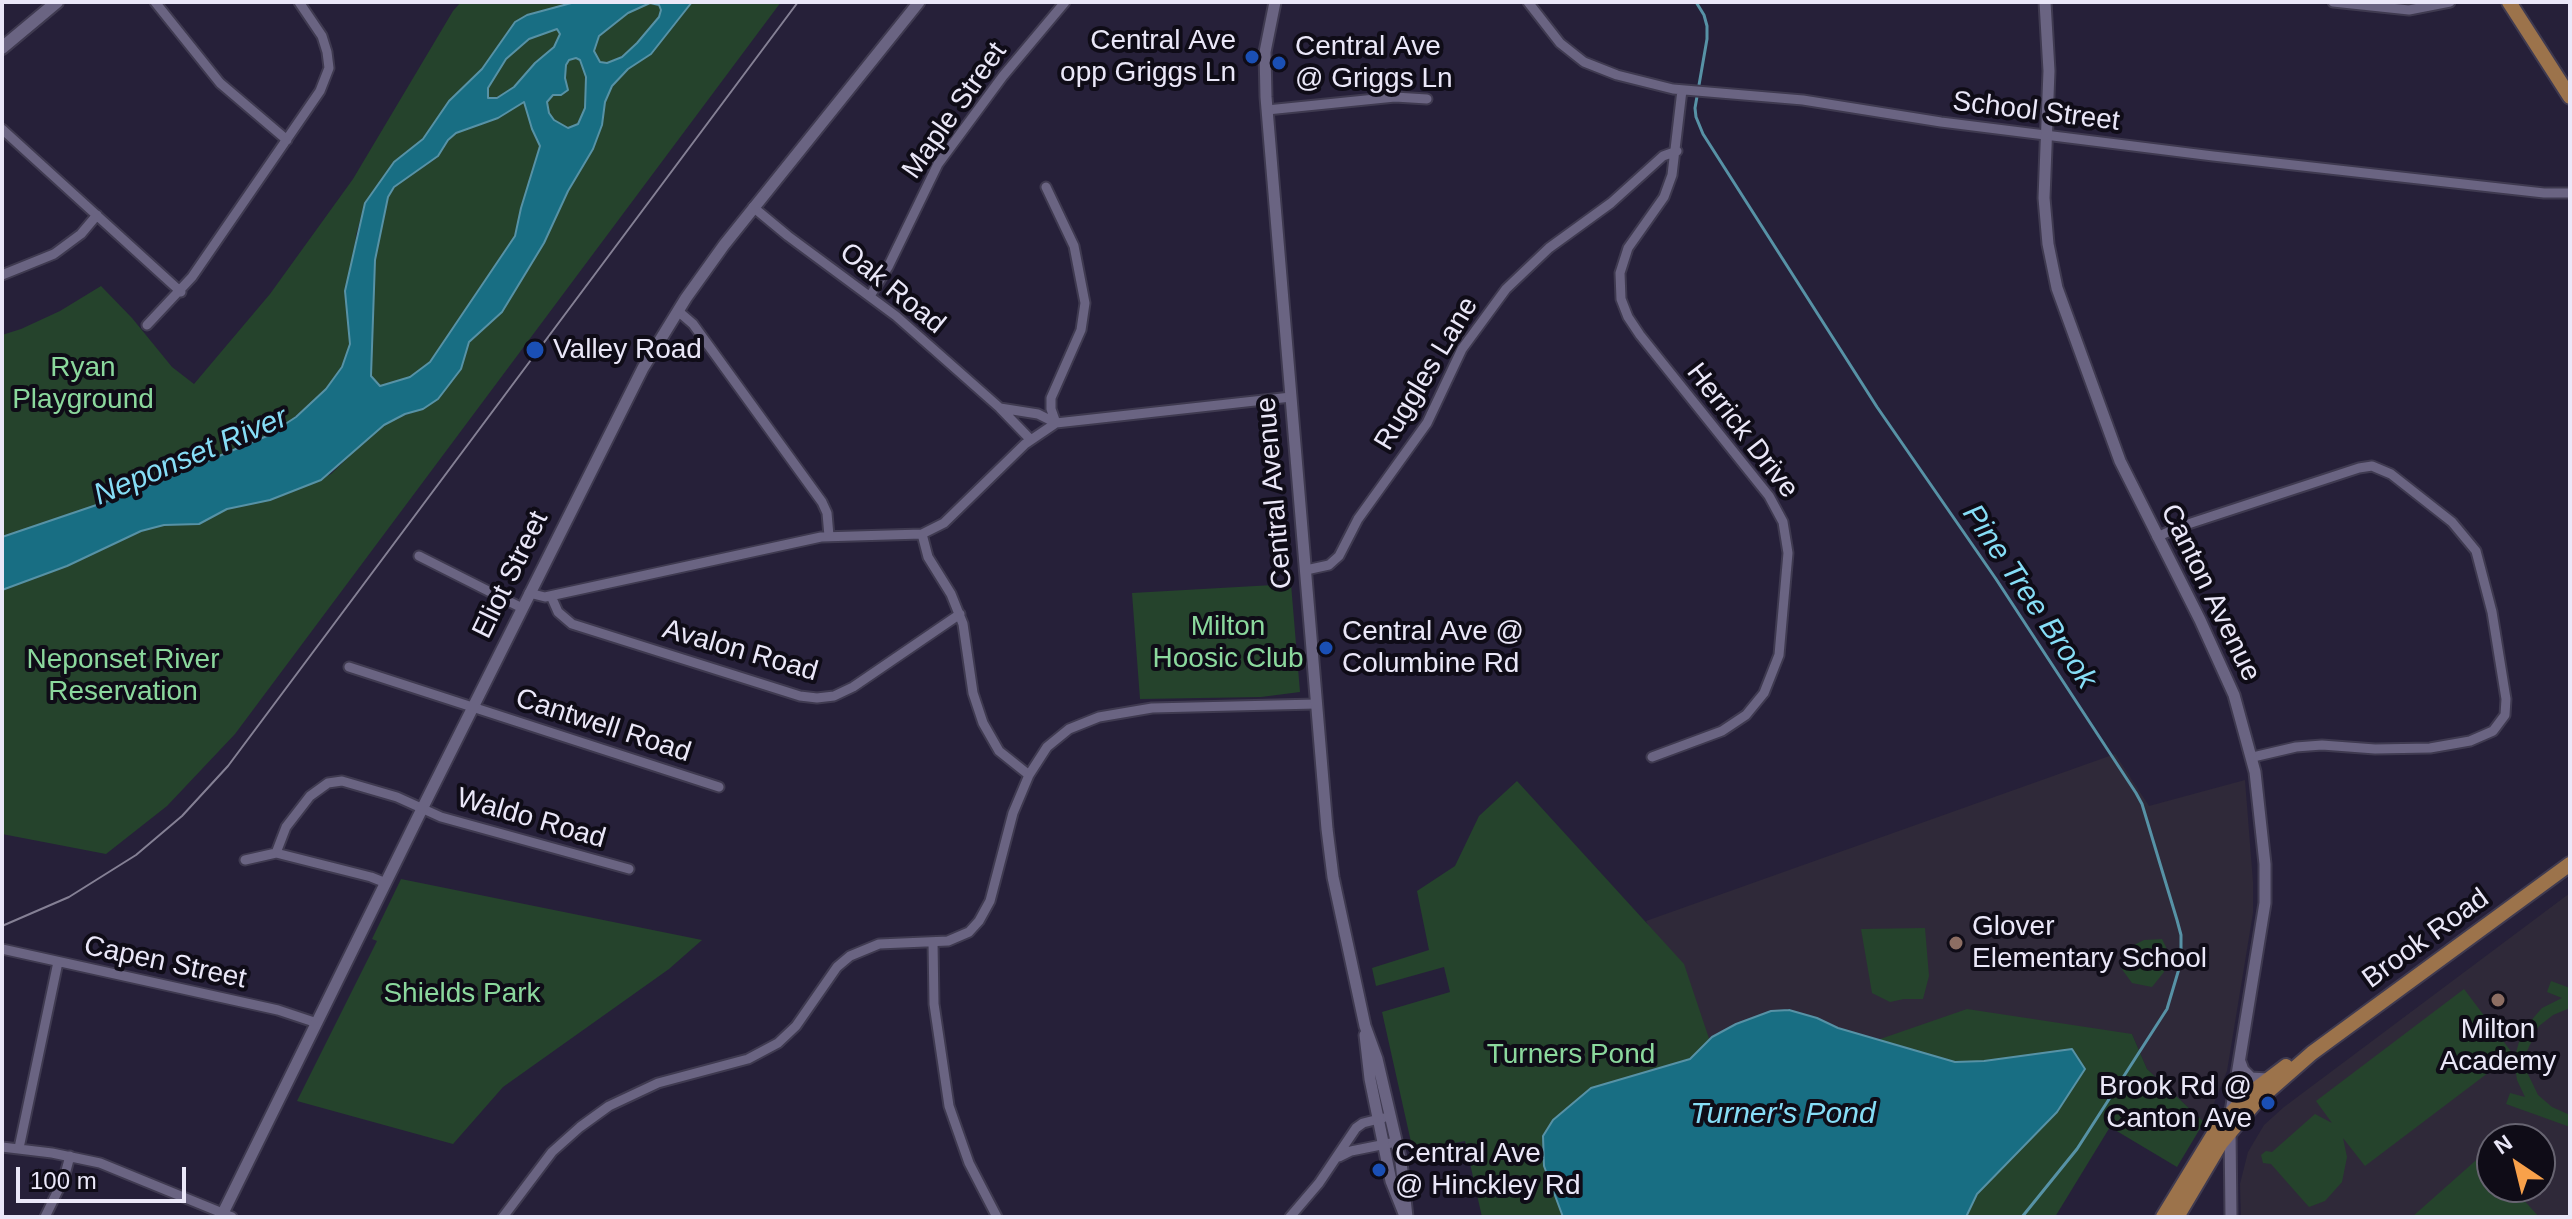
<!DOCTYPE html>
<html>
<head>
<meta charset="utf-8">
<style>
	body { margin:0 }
	#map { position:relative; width:2572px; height:1219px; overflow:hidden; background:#262039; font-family:Helvetica,sans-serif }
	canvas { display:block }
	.frame { position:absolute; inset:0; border:4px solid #eae7f8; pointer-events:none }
	.north { position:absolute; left:2476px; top:1123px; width:80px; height:80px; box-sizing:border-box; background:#0f0c17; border:2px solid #676471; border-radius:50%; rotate:325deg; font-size:22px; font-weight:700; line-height:32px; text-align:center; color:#eae7f8 }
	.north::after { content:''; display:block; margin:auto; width:28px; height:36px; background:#f8a14a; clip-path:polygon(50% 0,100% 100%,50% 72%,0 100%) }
	.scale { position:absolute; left:16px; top:1167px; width:170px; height:36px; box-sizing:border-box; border:4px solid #eae7f8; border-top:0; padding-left:10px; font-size:24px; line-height:28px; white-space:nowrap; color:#eae7f8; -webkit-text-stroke:6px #0f0c17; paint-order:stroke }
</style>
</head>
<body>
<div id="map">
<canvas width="2572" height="1219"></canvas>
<div class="frame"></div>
<div class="north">N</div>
<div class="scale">100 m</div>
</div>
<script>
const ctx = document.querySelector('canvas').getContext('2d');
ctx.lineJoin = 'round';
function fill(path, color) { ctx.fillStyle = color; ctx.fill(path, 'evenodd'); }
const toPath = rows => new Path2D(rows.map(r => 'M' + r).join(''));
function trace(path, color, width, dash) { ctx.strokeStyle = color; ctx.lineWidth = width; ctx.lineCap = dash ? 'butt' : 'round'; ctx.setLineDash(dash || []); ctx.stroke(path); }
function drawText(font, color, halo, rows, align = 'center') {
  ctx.font = font + ' Helvetica,sans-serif'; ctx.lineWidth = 8; ctx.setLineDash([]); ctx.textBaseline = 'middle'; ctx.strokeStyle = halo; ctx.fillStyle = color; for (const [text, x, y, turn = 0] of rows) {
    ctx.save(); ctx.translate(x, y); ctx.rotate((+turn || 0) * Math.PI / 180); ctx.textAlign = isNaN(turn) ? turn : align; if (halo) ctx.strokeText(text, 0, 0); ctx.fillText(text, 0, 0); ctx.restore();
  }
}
fill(toPath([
	[2115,754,2149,806,2245,780,2253,882,2253,913,2227,1071,2211,1111,2204,1122,2147,1069,2132,1034,1727,1092,1646,921],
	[2570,893,2570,1217,2241,1217,2240,1184,2248,1152,2264,1125,2284,1107],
	[2492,1139,2540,1139,2540,1187,2492,1187]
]), '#2f2939');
fill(toPath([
	[461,2,575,2,541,11,491,58,472,81,449,101,423,139,394,162,365,203,356,235,350,344,342,367,326,389,280,430,249,444,123,496,2,537,2,335,21,329,60,311,101,286,132,318,172,367,194,384,270,294,353,179,453,11],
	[692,2,781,2,235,734,167,806,106,854,2,834,2,590,67,566,141,531,164,525,199,524,227,509,287,494,331,474,373,433,393,419,423,409,438,399,469,342,493,321,593,149,602,125,605,102,612,86,628,69,651,54],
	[650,3,659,6,661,10,659,17,637,43,622,56,607,63,600,62,594,51,599,36,628,13],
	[557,29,560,34,554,47,535,63,514,88,497,97,488,98,488,88,506,59,529,39],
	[576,58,580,60,586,77,585,108,578,124,568,128,554,120,549,113,547,102,553,95,561,95,568,90,565,78,566,65,569,60],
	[525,101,532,129,540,145,521,208,516,236,430,362,410,377,380,387,375,383,371,376,375,260,387,197,394,187,438,157,448,140,456,133,498,118],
	[1291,584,1300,692,1261,697,1140,699,1132,593],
	[1517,781,1684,964,1727,1092,1967,1009,2132,1034,2147,1069,2204,1122,2177,1167,2110,1127,2055,1217,1482,1217,1465,1141,1413,1151,1382,1012,1450,992,1444,967,1376,986,1372,968,1429,950,1417,891,1455,866,1479,816],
	[401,879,702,940,669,969,503,1087,453,1144,297,1101,377,941,372,939],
	[1925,928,1929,976,1923,999,1904,999,1890,1002,1872,993,1861,929],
	[2162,939,2167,949,2164,972,2152,987,2132,983,2121,968,2124,950,2144,940],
	[2551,981,2570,988,2570,1008,2553,1015,2539,1026,2527,1051,2526,1070,2538,1095,2552,1107,2570,1115,2570,1127,2506,1104,2510,1093,2525,1097,2517,1080,2514,1060,2522,1031,2542,1008,2562,998,2547,992],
	[2464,989,2513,1054,2365,1166,2343,1138,2347,1157,2342,1182,2325,1201,2309,1207,2271,1164,2263,1163,2261,1155,2266,1151,2272,1152,2315,1114,2332,1123,2316,1101],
	[2483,1154,2492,1165,2492,1187,2512,1187,2539,1217,2412,1217]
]), '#25432c');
const water = toPath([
	[575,2,692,2,651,54,628,69,612,86,605,102,602,125,593,149,568,191,544,243,502,312,469,342,461,369,438,399,423,409,405,414,384,425,321,480,270,500,227,509,199,524,164,525,141,531,67,566,2,590,2,537,123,496,267,436,296,417,326,389,342,367,350,344,345,291,365,203,394,162,423,139,449,101,482,69,515,22,527,15,575,2],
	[650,3,659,5,661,10,659,17,637,43,622,57,607,63,600,62,594,51,599,36,628,13,650,3],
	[557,29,560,34,554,47,535,63,514,87,497,98,488,98,488,88,506,59,529,39,557,29],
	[576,58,580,60,586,77,585,108,578,124,568,128,554,120,549,113,547,102,553,95,561,95,568,90,565,78,566,65,569,60,576,58],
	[524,102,532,129,540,146,521,208,515,236,430,362,410,377,380,386,371,376,375,260,388,197,394,187,438,156,448,140,456,133,498,118,524,102],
	[1789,1010,1817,1018,1838,1028,1955,1062,1984,1061,2072,1049,2085,1069,2057,1112,1977,1194,1966,1217,1563,1217,1544,1166,1543,1136,1553,1120,1591,1088,1690,1059,1712,1037,1736,1024,1771,1011,1789,1010]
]);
fill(water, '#186e83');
trace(water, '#5792a6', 2);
trace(toPath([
	[1696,2,1704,15,1707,26,1707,39,1695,108,1696,117,1703,134,1877,407,1996,579,2136,793,2142,804,2177,920,2181,935,2181,962,2167,1009,2077,1149,2022,1217]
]), '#5792a6', 3);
const minor = toPath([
	[155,2,220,83,287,140],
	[1528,2,1560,43,1584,62,1617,75,1673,89,1803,100,1941,122,2213,156,2544,193,2570,193],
	[2333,2,2409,10,2450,2],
	[1267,110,1395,97,1427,99],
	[2,129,181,292],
	[1046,187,1074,246,1085,303,1081,330,1051,398,1051,409,1056,423],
	[753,207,788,236,896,316,1000,408,1030,439],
	[2,275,54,254,81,234,97,215],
	[870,296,888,267,938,164,1003,76,1065,2],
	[678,311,693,324,822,502,827,513,829,536],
	[147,325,192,277,320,91,329,68,327,52,322,36,299,2],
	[1000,408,1038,414,1056,423],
	[922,534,928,557,951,594,963,624,973,693,983,723,999,751,1029,775],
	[2157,537,2179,527,2359,468,2372,466,2391,474,2452,522,2476,551,2492,612,2506,699,2505,715,2493,731,2470,741,2430,748,2375,749,2322,745,2296,747,2253,757],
	[419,556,522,608],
	[1306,570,1329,565,1339,556,1358,519,1427,423,1462,349,1506,289,1549,248,1611,203,1663,156,1677,151],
	[529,593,545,597,821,537,922,534,944,523,1025,444,1056,423,1291,397],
	[551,596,558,612,572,624,800,696,817,698,834,696,853,687,960,614],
	[349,667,719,787],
	[1652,757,1722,731,1746,715,1764,693,1779,655,1788,553,1783,522,1769,496,1640,335,1628,317,1621,299,1620,273,1628,248,1664,197,1672,175,1682,90],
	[276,853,286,827,310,796,328,783,342,781,397,797,441,817,629,869],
	[245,860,276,853,371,877,386,883],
	[933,942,934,1004,949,1106,969,1163,997,1217],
	[2,949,278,1010,317,1023],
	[2,1147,52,1153,100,1163,232,1217],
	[19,1148,58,962],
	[1339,1157,1351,1151,1396,1142],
	[45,1217,64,1178,70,1156],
	[503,1217,552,1152,580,1127,609,1106,658,1083,748,1059,778,1043,796,1026,837,967,850,956,879,944,948,941,969,932,979,921,990,901,1013,813,1029,775,1047,747,1069,729,1099,717,1152,708,1316,704],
	[1290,1217,1319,1183,1356,1128,1363,1123,1383,1118]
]);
const tertiary = toPath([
	[1275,2,1265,52,1266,97,1327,829,1333,877,1365,1026,1377,1059,1401,1162,1407,1217],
	[2045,2,2049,71,2044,198,2048,244,2057,288,2120,461,2200,620,2234,695,2255,772,2265,864,2265,903,2231,1112],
	[1365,1035,1370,1079,1391,1181,1405,1216],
	[2240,1062,2243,1070,2251,1078,2267,1079],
	[2230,1130,2231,1217],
	[221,1217,422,809,643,368,686,298,724,245,919,2]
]);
const secondary = toPath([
	[2,48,57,2]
]);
const primary = toPath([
	[2509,2,2570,97],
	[2163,1217,2218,1127,2249,1094,2286,1066],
	[2177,1217,2221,1143,2255,1103,2312,1053,2570,864]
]);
trace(minor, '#3f3a50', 13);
trace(tertiary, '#3f3a50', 15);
trace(secondary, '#3f3a50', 16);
trace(primary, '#3f3a50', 18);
trace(minor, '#6a6482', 9);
trace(tertiary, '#6a6482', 11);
trace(secondary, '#6a6482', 12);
trace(primary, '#9c734b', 14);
trace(toPath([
	[2,926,69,897,136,855,182,816,228,766,798,2]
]), '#858095', 2);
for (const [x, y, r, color] of [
	[1252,57,8,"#1a4fb4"],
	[1279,63,8,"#1a4fb4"],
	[535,350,10,"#1a4fb4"],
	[1326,648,8,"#1a4fb4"],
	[1956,943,8,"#8d6e63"],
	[2498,1000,8,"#8d6e63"],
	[2268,1103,8,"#1a4fb4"],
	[1379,1170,8,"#1a4fb4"]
]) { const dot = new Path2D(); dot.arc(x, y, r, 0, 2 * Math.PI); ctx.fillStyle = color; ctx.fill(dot); trace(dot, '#0f0c17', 3); }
drawText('28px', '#eae7f8', '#0f0c17', [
	["Central Ave",1236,41,"right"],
	["opp Griggs Ln",1236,73,"right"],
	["Central Ave",1295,47],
	["@ Griggs Ln",1295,79],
	["Valley Road",553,350],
	["Central Ave @",1342,632],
	["Columbine Rd",1342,664],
	["Glover",1972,927],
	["Elementary School",1972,959],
	["Milton",2498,1030,"center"],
	["Academy",2498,1062,"center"],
	["Brook Rd @",2252,1087,"right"],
	["Canton Ave",2252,1119,"right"],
	["Central Ave",1395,1154],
	["@ Hinckley Rd",1395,1186]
], 'left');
drawText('28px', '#eae7f8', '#0f0c17', [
	["Maple Street",955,111,-55],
	["School Street",2036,112,7],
	["Oak Road",892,289,39],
	["Ruggles Lane",1427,374,-59],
	["Herrick Drive",1742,431,52],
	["Central Avenue",1275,493,-95],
	["Eliot Street",511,575,-64],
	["Canton Avenue",2210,593,64],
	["Avalon Road",740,651,16],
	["Cantwell Road",603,726,18],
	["Waldo Road",531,819,16],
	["Brook Road",2426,939,-36],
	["Capen Street",165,963,12]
]);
drawText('28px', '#8bd89d', '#0f0c17', [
	["Ryan",83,368],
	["Playground",83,400],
	["Milton",1228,627],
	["Hoosic Club",1228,659],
	["Neponset River",123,660],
	["Reservation",123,692],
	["Shields Park",462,994],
	["Turners Pond",1571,1055]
]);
drawText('italic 30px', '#86ddf6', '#0f0c17', [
	["Neponset River",191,457,-23],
	["Pine Tree Brook",2029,597,56],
	["Turner's Pond",1783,1115]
]);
</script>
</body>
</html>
